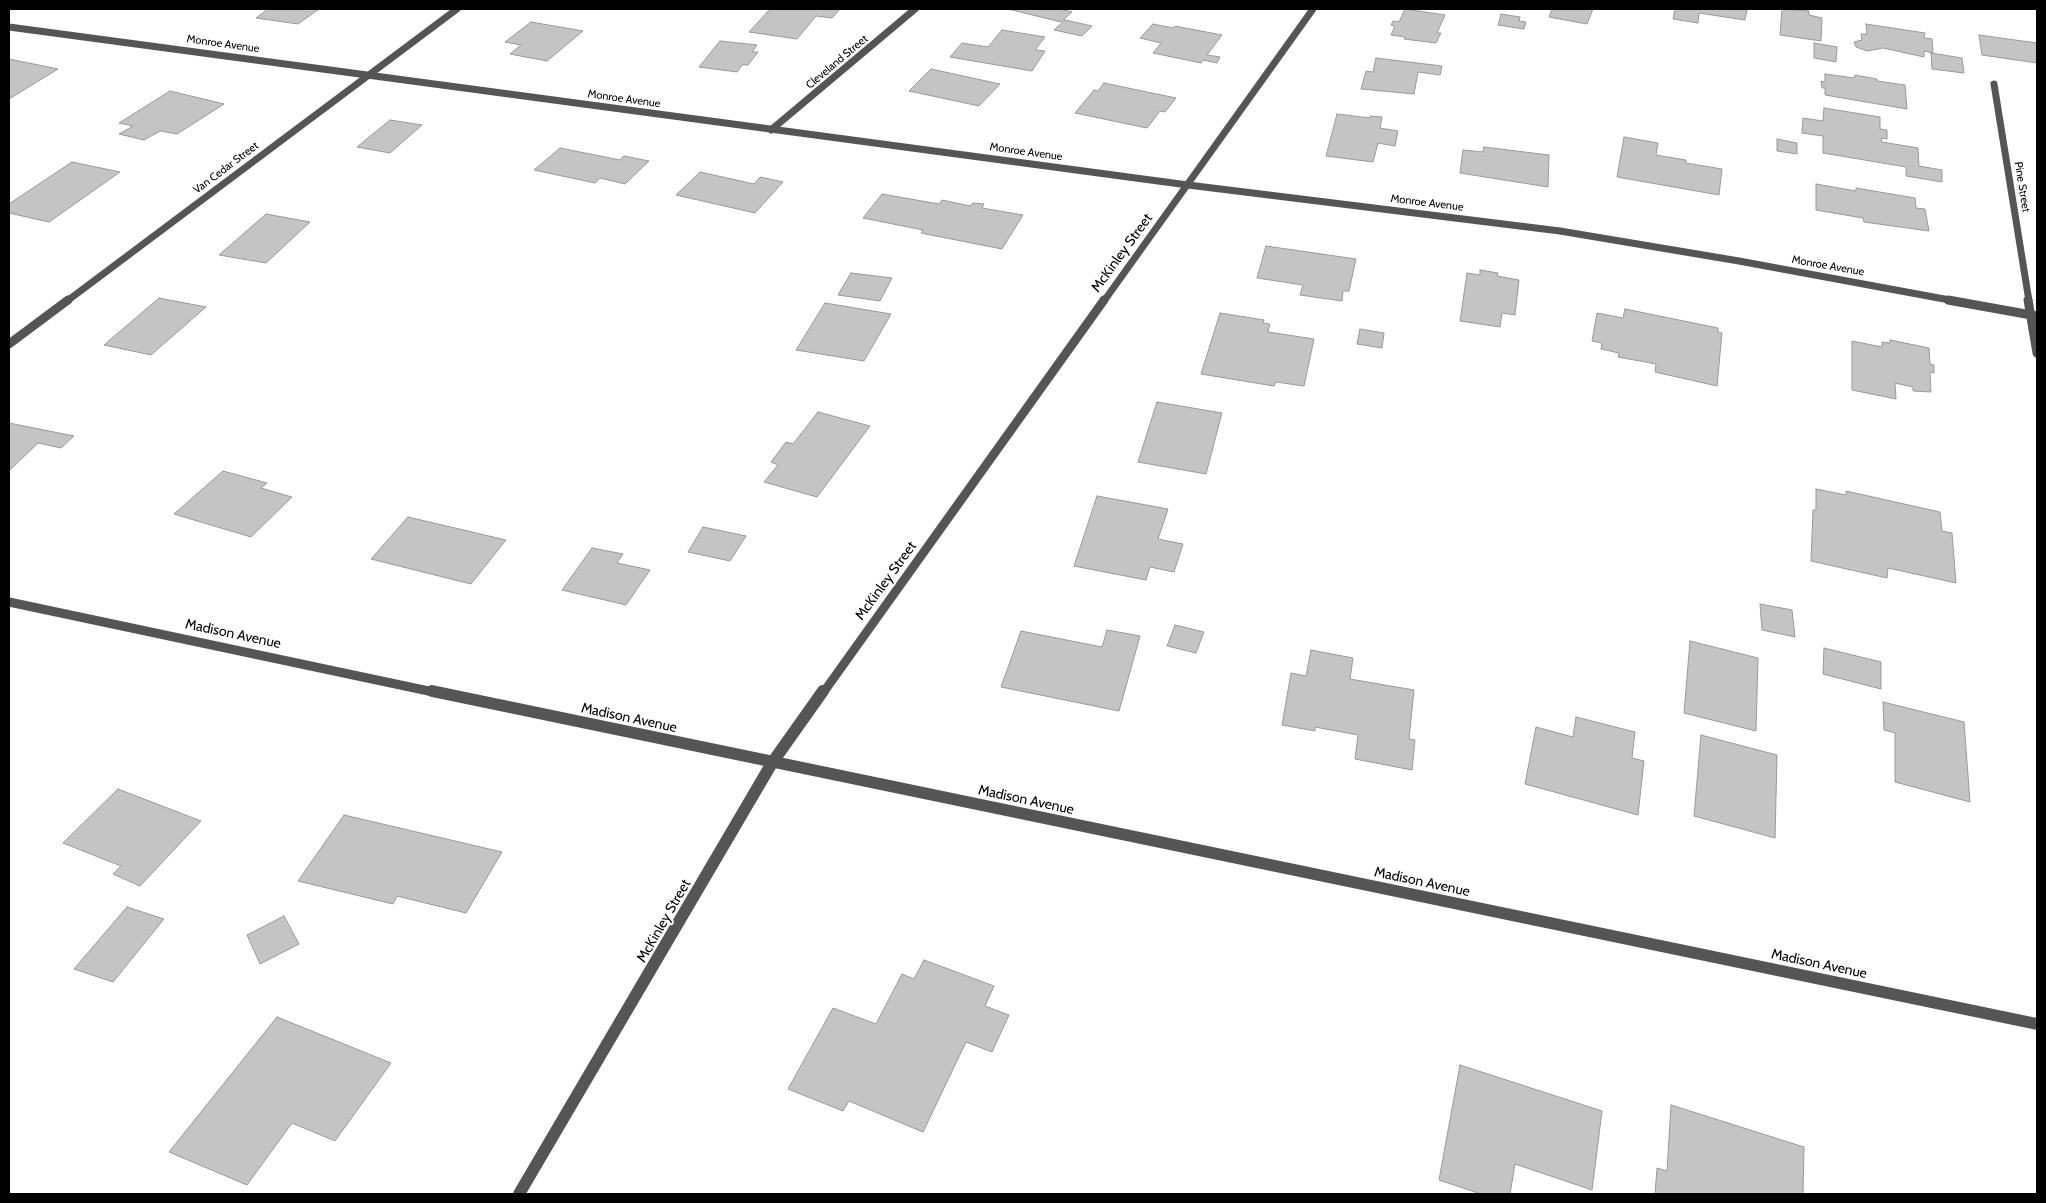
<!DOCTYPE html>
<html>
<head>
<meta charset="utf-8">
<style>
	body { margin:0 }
	#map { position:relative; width:2046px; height:1203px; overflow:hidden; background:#fff; font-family:Cabin,sans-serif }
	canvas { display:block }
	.frame { position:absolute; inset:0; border:10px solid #000; pointer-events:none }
</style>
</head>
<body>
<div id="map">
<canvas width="2046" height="1203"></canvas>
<div class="frame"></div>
</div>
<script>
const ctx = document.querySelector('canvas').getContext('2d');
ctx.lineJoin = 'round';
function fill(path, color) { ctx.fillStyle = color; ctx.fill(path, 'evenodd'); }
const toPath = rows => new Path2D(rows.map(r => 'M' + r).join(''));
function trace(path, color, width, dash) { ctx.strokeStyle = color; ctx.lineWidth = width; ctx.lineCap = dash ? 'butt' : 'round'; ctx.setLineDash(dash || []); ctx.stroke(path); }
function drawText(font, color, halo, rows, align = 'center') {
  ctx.font = font + ' Cabin,sans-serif'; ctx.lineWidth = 4; ctx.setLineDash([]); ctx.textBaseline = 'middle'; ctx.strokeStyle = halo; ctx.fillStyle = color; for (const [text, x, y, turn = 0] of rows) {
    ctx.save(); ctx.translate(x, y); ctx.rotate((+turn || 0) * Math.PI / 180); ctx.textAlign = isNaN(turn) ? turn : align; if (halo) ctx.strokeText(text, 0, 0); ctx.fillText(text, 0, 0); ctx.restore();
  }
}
const building = toPath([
	[268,9,319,9,298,24,256,18,268,9],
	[770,9,840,9,832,18,816,16,797,39,749,32,770,9],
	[1008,9,1059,9,1072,12,1061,22,1008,9],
	[1405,9,1445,15,1437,33,1441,33,1436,43,1404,39,1405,37,1391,35,1395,26,1391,25,1393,21,1399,22,1405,9],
	[1552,9,1593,9,1587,24,1549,17,1552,9],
	[1675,9,1740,9,1747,10,1745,20,1699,13,1698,23,1673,19,1675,9],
	[1782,9,1809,11,1809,15,1822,18,1821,41,1780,35,1782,9],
	[1501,14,1520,17,1519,21,1526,22,1524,29,1498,25,1501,14],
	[1065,20,1092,26,1082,36,1054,30,1065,20],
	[531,22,583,31,547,61,510,54,521,45,505,42,531,22],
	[1153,24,1173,28,1175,26,1222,35,1207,55,1220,57,1217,63,1203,60,1201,63,1153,53,1161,43,1140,38,1153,24],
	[1866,24,1925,33,1924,38,1932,39,1933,53,1924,51,1924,57,1883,48,1867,51,1856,47,1854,42,1862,40,1861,34,1867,34,1866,24],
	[1002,30,1045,37,1035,50,1045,51,1032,71,950,57,962,43,988,47,1002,30],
	[1979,35,2037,43,2037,63,1982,55,1979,35],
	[720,41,757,45,752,52,758,52,748,65,742,65,737,72,699,67,720,41],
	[1814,43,1837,47,1836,62,1814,58,1814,43],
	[1931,53,1962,58,1964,73,1932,69,1931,53],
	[1376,58,1442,66,1440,75,1418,72,1414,94,1361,89,1366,71,1373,72,1376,58],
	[9,59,58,69,9,99,9,59],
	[931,69,1000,84,979,106,909,91,931,69],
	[1825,74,1854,78,1855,75,1877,79,1877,81,1905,85,1907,109,1825,95,1825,88,1822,88,1821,81,1825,82,1825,74],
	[1104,83,1176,98,1165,112,1160,111,1147,128,1075,113,1094,90,1098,91,1104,83],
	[170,91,224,104,177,134,160,131,144,140,119,134,133,126,119,123,170,91],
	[1824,108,1880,117,1880,129,1887,130,1887,139,1881,138,1882,142,1918,148,1919,166,1942,170,1942,182,1906,176,1906,167,1823,153,1823,136,1802,133,1803,118,1823,121,1824,108],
	[1337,114,1370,118,1370,116,1382,117,1380,128,1398,131,1395,146,1378,143,1373,162,1326,156,1337,114],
	[390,120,422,125,390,153,357,147,390,120],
	[1624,137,1658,143,1656,155,1686,160,1686,163,1722,169,1719,195,1617,177,1624,137],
	[1777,139,1797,143,1797,154,1777,151,1777,139],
	[1484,147,1549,155,1548,187,1460,173,1463,150,1483,152,1484,147],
	[560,148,620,160,624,156,649,161,625,184,600,178,595,183,534,170,560,148],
	[72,162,120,172,49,222,9,213,9,204,72,162],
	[700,172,754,184,760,177,783,182,755,213,676,195,700,172],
	[1816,184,1856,191,1856,188,1915,198,1916,208,1925,209,1929,231,1864,222,1863,218,1816,210,1816,184],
	[882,194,939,204,942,200,970,206,973,203,984,204,982,208,1023,215,1002,249,921,233,923,230,863,218,882,194],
	[266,214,310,222,266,263,219,255,266,214],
	[1266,246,1356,259,1349,291,1343,291,1342,301,1300,295,1303,285,1257,278,1266,246],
	[1480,270,1498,273,1497,276,1519,280,1515,315,1502,313,1500,327,1460,321,1467,273,1480,275,1480,270],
	[851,273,892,278,880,301,838,295,851,273],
	[159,298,206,307,151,355,104,345,159,298],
	[825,303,891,314,864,361,796,350,825,303],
	[1625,309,1718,328,1718,332,1722,333,1717,386,1655,372,1656,364,1618,357,1619,353,1601,349,1602,343,1592,341,1597,313,1623,318,1625,309],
	[1220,313,1264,320,1263,323,1270,324,1268,332,1314,339,1304,386,1276,382,1274,386,1201,374,1220,313],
	[1360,329,1384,333,1382,348,1357,344,1360,329],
	[1890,340,1929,348,1930,364,1934,365,1934,373,1930,372,1931,392,1913,391,1913,387,1895,383,1896,399,1852,390,1852,341,1882,347,1882,342,1890,343,1890,340],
	[1157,402,1222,413,1206,474,1138,462,1157,402],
	[818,412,870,426,817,497,764,482,778,465,771,462,786,442,793,444,818,412],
	[9,423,74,436,61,448,38,443,9,471,9,423],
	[223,471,267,483,261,488,292,497,251,537,174,514,223,471],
	[1816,489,1846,495,1846,491,1940,512,1942,531,1952,533,1956,583,1888,568,1887,578,1811,561,1813,510,1816,510,1816,489],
	[1097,496,1168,509,1158,539,1183,544,1174,572,1150,567,1146,580,1074,566,1097,496],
	[408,517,506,540,471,584,371,559,408,517],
	[703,527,746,536,730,561,688,552,703,527],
	[592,548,623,554,617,563,650,570,626,605,562,590,592,548],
	[1760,604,1792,610,1795,637,1762,630,1760,604],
	[1175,625,1204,632,1196,653,1167,646,1175,625],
	[1107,630,1140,636,1119,711,1001,687,1021,631,1102,647,1107,630],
	[1690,641,1758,658,1756,731,1684,713,1690,641],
	[1824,648,1881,662,1881,689,1823,674,1824,648],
	[1311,650,1353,658,1350,679,1414,690,1409,739,1415,740,1412,770,1355,759,1358,735,1315,727,1315,731,1282,725,1291,673,1306,676,1311,650],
	[1883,702,1964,722,1970,802,1895,782,1895,733,1884,730,1883,702],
	[1576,717,1635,732,1632,758,1644,761,1638,815,1525,784,1536,727,1573,737,1576,717],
	[1701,735,1777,755,1775,838,1694,816,1701,735],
	[118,789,201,821,140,886,113,874,121,866,63,843,118,789],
	[344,815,502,852,466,913,397,896,393,904,298,881,344,815],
	[127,907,164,919,113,982,74,969,127,907],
	[284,916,299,944,260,964,247,935,284,916],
	[924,960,994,986,985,1006,1009,1015,992,1052,966,1042,923,1132,849,1101,843,1111,788,1089,833,1008,876,1024,902,974,914,979,924,960],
	[277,1017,391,1063,335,1141,292,1123,247,1185,169,1152,277,1017],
	[1460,1065,1602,1111,1592,1190,1515,1164,1510,1194,1481,1194,1439,1180,1460,1065],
	[1671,1105,1804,1147,1803,1194,1655,1194,1657,1168,1667,1171,1671,1105]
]);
fill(building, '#c4c4c4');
trace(building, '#999', 1);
trace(toPath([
	[9,27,1188,185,1560,231,1739,261,1955,301],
	[1994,84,2029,301],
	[771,130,915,9],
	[67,301,457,9],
	[1104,301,1313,9]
]), '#555', 7);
trace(toPath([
	[1948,300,2037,316],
	[2028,300,2037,353],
	[9,344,68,300],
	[9,602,438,693],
	[823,693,1104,300]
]), '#555', 9);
trace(toPath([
	[432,691,2037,1024],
	[519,1194,772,763,823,691]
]), '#555', 12);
drawText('11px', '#000', '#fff', [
	["Monroe Avenue",223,44,8],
	["Cleveland Street",837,62,-40],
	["Monroe Avenue",624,99,8],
	["Monroe Avenue",1026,152,8],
	["Van Cedar Street",226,168,-37],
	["Pine Street",2022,187,81],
	["Monroe Avenue",1427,203,7],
	["Monroe Avenue",1828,266,10]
]);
drawText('14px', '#000', '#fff', [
	["McKinley Street",1122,253,-54],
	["McKinley Street",886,581,-54],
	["Madison Avenue",233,634,12],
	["Madison Avenue",629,718,12],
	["Madison Avenue",1026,800,12],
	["Madison Avenue",1422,882,12],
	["McKinley Street",664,921,-60],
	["Madison Avenue",1819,964,12]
]);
</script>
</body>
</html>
